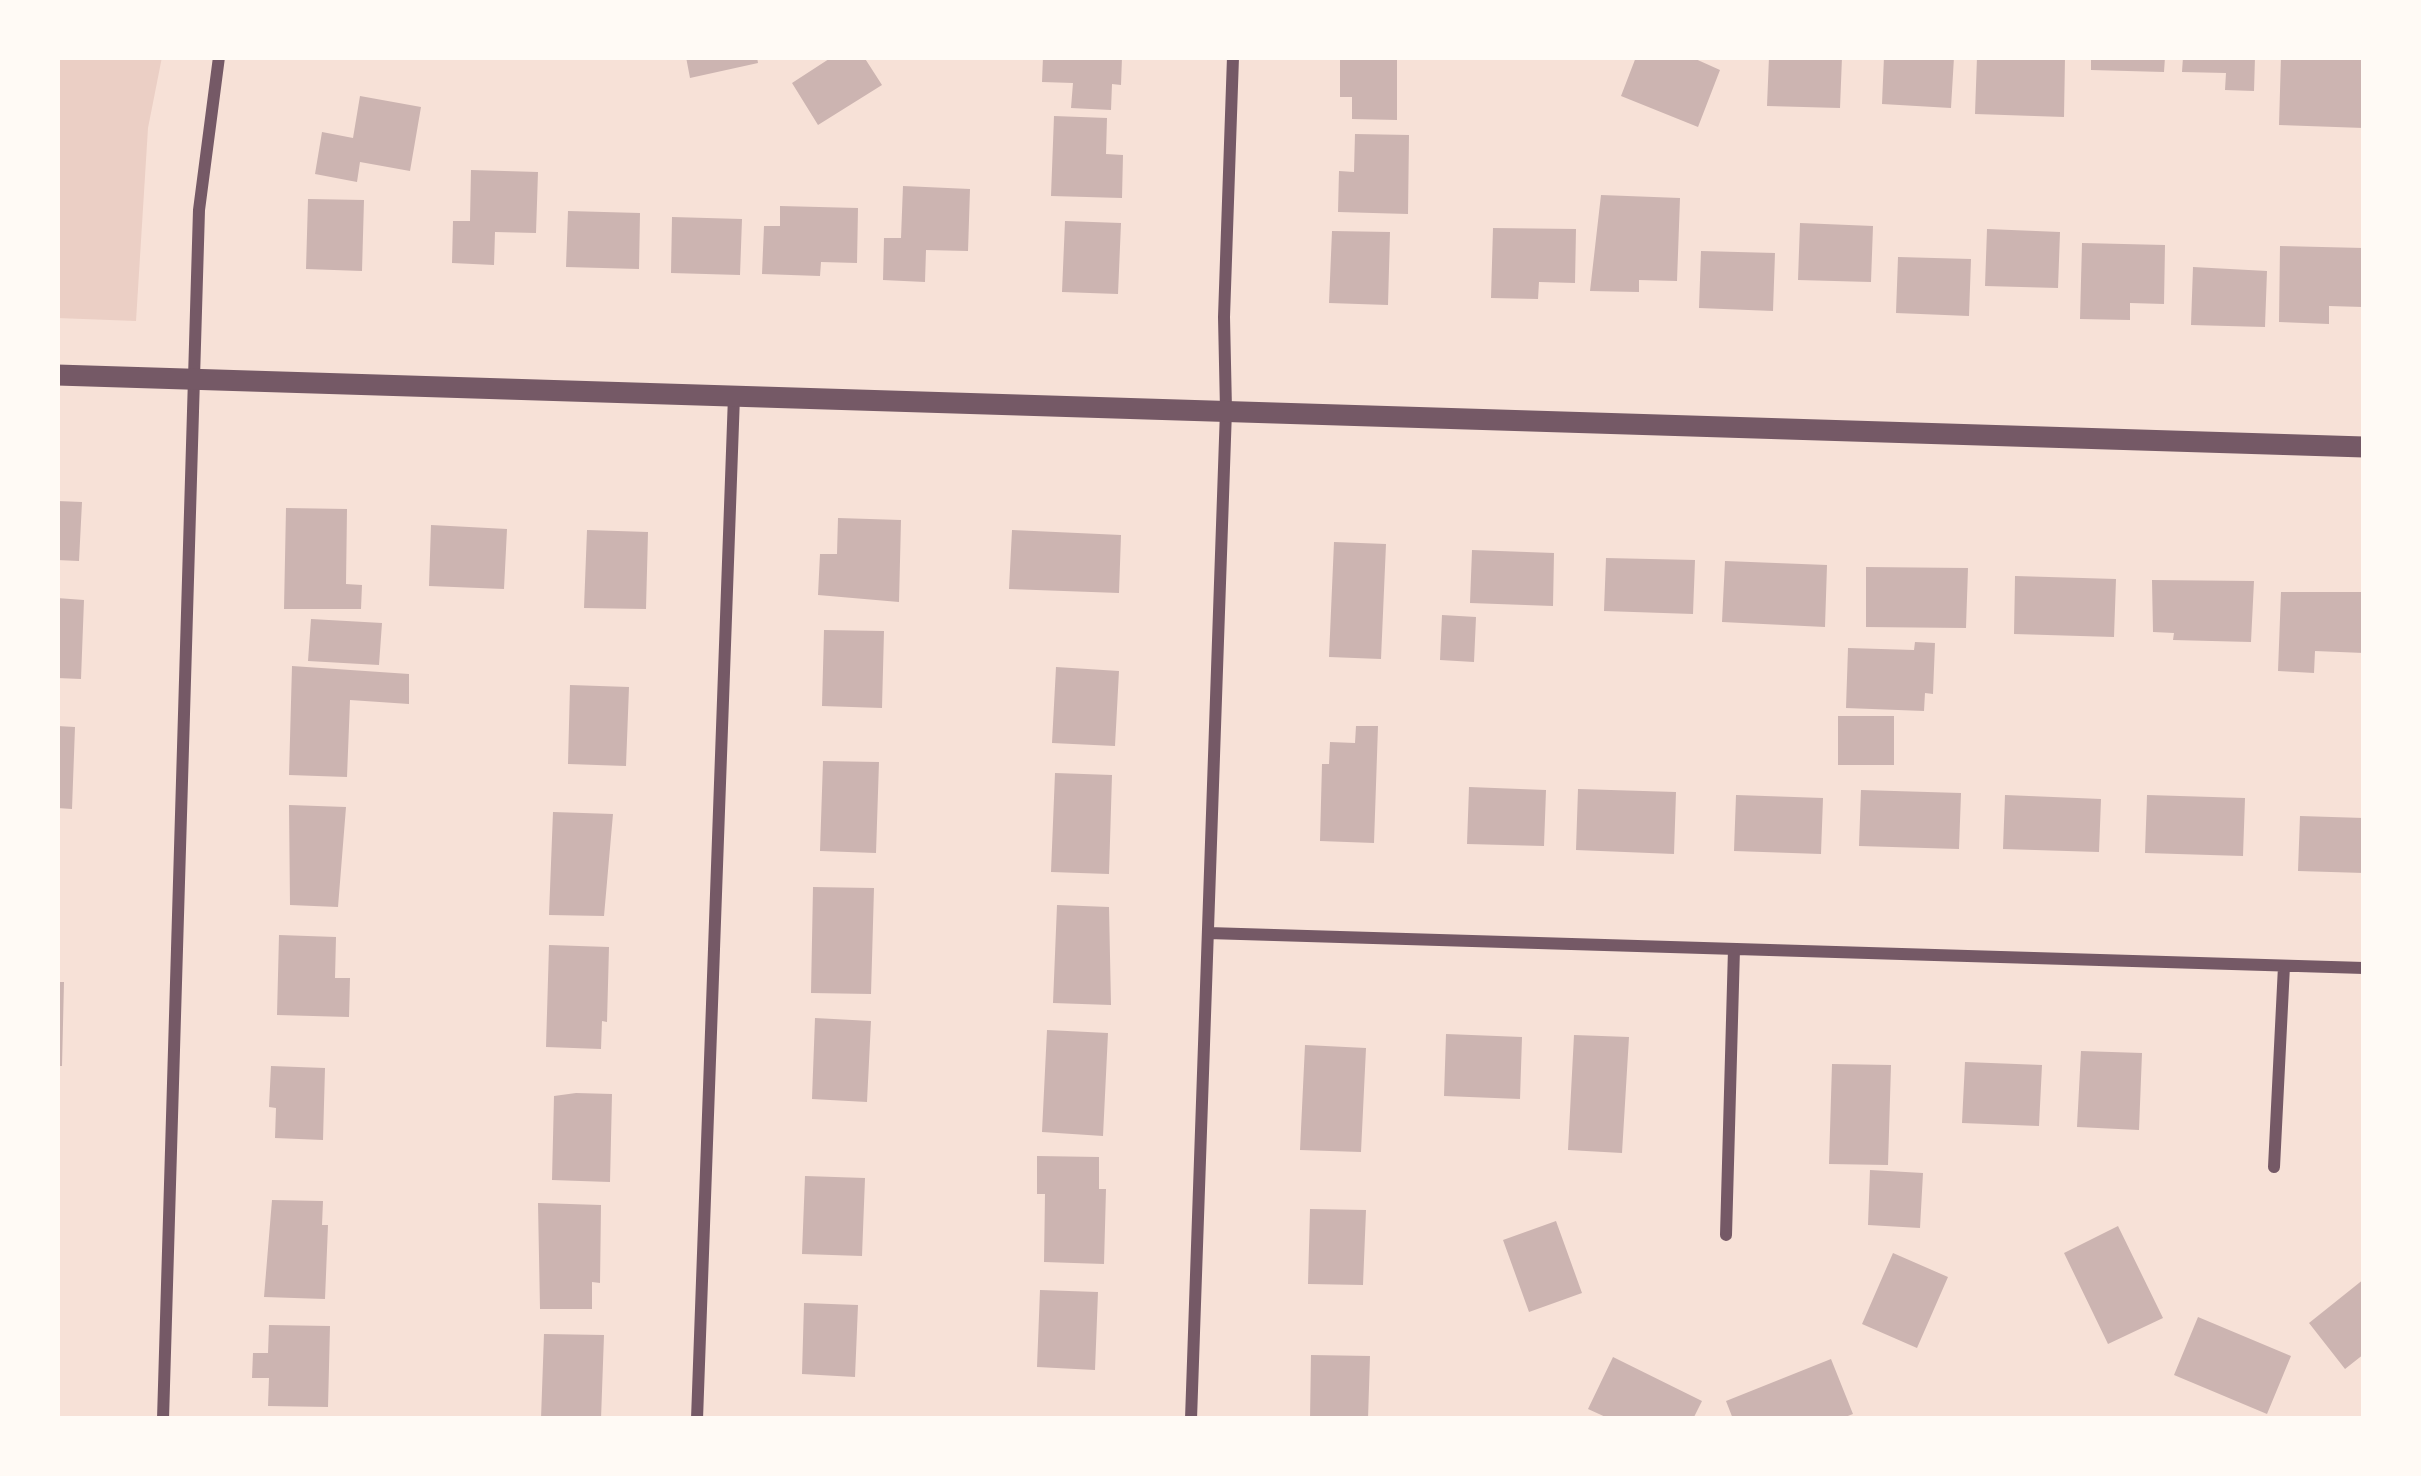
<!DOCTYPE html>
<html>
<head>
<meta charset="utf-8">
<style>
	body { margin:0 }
	#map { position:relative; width:2421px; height:1476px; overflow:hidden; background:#f7e1d7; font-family:Roboto,sans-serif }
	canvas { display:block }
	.frame { position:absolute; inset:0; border:60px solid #fffaf5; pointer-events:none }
</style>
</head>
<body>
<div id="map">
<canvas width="2421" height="1476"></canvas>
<div class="frame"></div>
</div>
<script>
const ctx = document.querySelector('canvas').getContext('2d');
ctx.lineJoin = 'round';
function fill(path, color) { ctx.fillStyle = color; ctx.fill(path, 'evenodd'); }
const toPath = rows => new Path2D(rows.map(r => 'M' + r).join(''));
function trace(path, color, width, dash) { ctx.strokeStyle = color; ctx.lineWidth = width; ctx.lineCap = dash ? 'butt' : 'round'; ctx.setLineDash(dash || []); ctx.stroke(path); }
fill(toPath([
	[57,57,162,57,148,128,136,321,57,318]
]), '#ebcfc5');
fill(toPath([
	[686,57,757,57,758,63,690,78],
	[832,57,864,57,882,85,818,125,792,83],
	[1043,57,1122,57,1121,85,1112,84,1111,110,1071,108,1073,83,1042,82],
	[1340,57,1397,57,1397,120,1352,119,1352,97,1340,97],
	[1636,57,1691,57,1720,70,1698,127,1621,96],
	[1769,57,1842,57,1840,108,1767,106],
	[1884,57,1954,57,1951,108,1882,104],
	[1977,57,2065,57,2064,117,1975,114],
	[2091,57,2165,57,2164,72,2091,70],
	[2183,57,2255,57,2254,91,2225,90,2226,73,2182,72],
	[2281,57,2364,57,2364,128,2279,125],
	[360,96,421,107,410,171,360,162,357,182,315,174,322,132,353,138],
	[1054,116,1107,118,1106,154,1123,155,1122,198,1051,196],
	[1355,134,1409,135,1408,214,1338,212,1339,171,1354,172],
	[471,170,538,172,536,233,495,232,494,265,452,263,453,221,470,221],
	[903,186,970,189,968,251,926,250,925,282,883,280,884,238,901,238],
	[1601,195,1680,198,1677,281,1639,280,1639,292,1590,291],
	[308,199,364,200,362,271,306,269],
	[780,206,858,208,857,263,821,262,820,276,762,274,764,226,780,226],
	[568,211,640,213,639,269,566,267],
	[672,217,742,219,740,275,671,273],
	[1065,221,1121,223,1118,294,1062,292],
	[1800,223,1873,226,1871,282,1798,280],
	[1493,228,1576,229,1575,283,1539,282,1538,299,1491,298],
	[1987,229,2060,232,2058,288,1985,286],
	[1332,231,1390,232,1388,305,1329,303],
	[2082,243,2165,245,2164,304,2130,303,2130,320,2080,319],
	[2280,246,2364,248,2363,307,2329,306,2329,324,2279,322],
	[1701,251,1775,253,1773,311,1699,308],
	[1898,257,1971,259,1969,316,1896,313],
	[2193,267,2267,271,2265,327,2191,325],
	[57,501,82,502,79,561,57,560],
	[286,508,347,509,346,584,362,585,361,609,284,609],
	[838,518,901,520,899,602,818,595,820,554,837,554],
	[431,525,507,529,504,589,429,586],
	[587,530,648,532,646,609,584,608],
	[1012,530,1121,535,1119,593,1009,589],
	[1334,542,1386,544,1381,659,1329,657],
	[1472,550,1554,553,1553,606,1470,603],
	[1606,558,1695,560,1693,614,1604,611],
	[1725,561,1827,565,1825,627,1722,622],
	[1866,567,1968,568,1966,628,1866,627],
	[2015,576,2116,579,2114,637,2014,634],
	[2152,580,2254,581,2251,642,2173,640,2174,633,2153,632],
	[2281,592,2364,592,2364,653,2315,651,2314,673,2278,671],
	[57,598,84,600,81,679,57,678],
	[1442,615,1476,617,1474,662,1440,660],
	[311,619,382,623,379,665,308,661],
	[824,630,884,631,882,708,822,706],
	[1915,642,1935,643,1933,694,1925,693,1924,711,1846,708,1848,648,1914,650],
	[292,666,409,674,409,704,350,700,347,777,289,775],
	[1056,667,1119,671,1115,746,1052,743],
	[570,685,629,687,626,766,568,764],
	[1838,716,1894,716,1894,765,1838,765],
	[57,726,75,727,72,809,57,808],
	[1356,726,1378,726,1374,843,1320,841,1322,764,1329,764,1330,742,1355,743],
	[823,761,879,762,876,853,820,851],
	[1055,773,1112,775,1109,874,1051,872],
	[1469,787,1546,790,1544,846,1467,844],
	[1578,789,1676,792,1674,854,1576,850],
	[1861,790,1961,793,1959,849,1859,846],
	[1736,795,1823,798,1821,854,1734,851],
	[2005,795,2101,799,2099,852,2003,849],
	[2147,795,2245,798,2243,856,2145,853],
	[289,805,346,807,338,907,290,905],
	[553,812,613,814,604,916,549,915],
	[2300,816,2364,818,2364,873,2298,871],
	[813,887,874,888,871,994,811,993],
	[1057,905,1109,907,1111,1005,1053,1003],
	[279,935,336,937,335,978,350,978,349,1017,277,1015],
	[549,945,609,947,607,1022,602,1021,601,1049,546,1047],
	[57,982,64,982,62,1066,57,1066],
	[815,1018,871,1021,867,1102,812,1099],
	[1047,1030,1108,1033,1103,1136,1042,1132],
	[1446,1034,1522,1037,1520,1099,1444,1096],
	[1574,1035,1629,1037,1622,1153,1568,1150],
	[1305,1045,1366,1048,1361,1152,1300,1150],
	[2081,1051,2142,1053,2139,1130,2077,1127],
	[1965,1062,2042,1065,2039,1126,1962,1123],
	[1832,1064,1891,1065,1888,1165,1829,1164],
	[271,1066,325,1068,323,1140,275,1138,276,1108,269,1107],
	[576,1093,612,1094,610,1182,552,1180,554,1096],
	[1037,1156,1099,1157,1099,1189,1106,1189,1104,1264,1044,1262,1045,1194,1037,1194],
	[1870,1170,1923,1173,1920,1228,1868,1225],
	[805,1176,865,1178,862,1256,802,1254],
	[272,1200,323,1201,322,1225,328,1225,325,1299,264,1297],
	[538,1203,601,1205,600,1283,592,1282,592,1309,540,1309],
	[1310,1209,1366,1210,1363,1285,1308,1284],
	[1556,1221,1582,1293,1529,1312,1503,1240],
	[2118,1226,2163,1318,2108,1344,2064,1253],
	[1893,1253,1948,1277,1917,1348,1862,1324],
	[2364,1279,2364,1354,2345,1369,2309,1323],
	[1040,1290,1098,1292,1095,1370,1037,1367],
	[804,1303,858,1305,855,1377,802,1374],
	[2198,1317,2291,1356,2267,1414,2174,1375],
	[269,1325,330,1326,328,1407,268,1406,269,1378,252,1378,253,1353,268,1353],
	[544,1334,604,1335,601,1419,541,1419],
	[1311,1355,1370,1356,1368,1419,1310,1419],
	[1613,1357,1702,1401,1693,1419,1610,1419,1588,1409],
	[1831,1359,1853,1414,1840,1419,1733,1419,1726,1401]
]), '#ccb4b1');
trace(toPath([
	[1208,933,2364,968],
	[2274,1167,2284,966],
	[1726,1235,1734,949],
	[163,1419,199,210,219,57],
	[697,1419,734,396],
	[1191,1419,1226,410,1224,317,1233,57]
]), '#755966', 12);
trace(toPath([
	[57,375,2364,447]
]), '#755966', 21);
</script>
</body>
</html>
